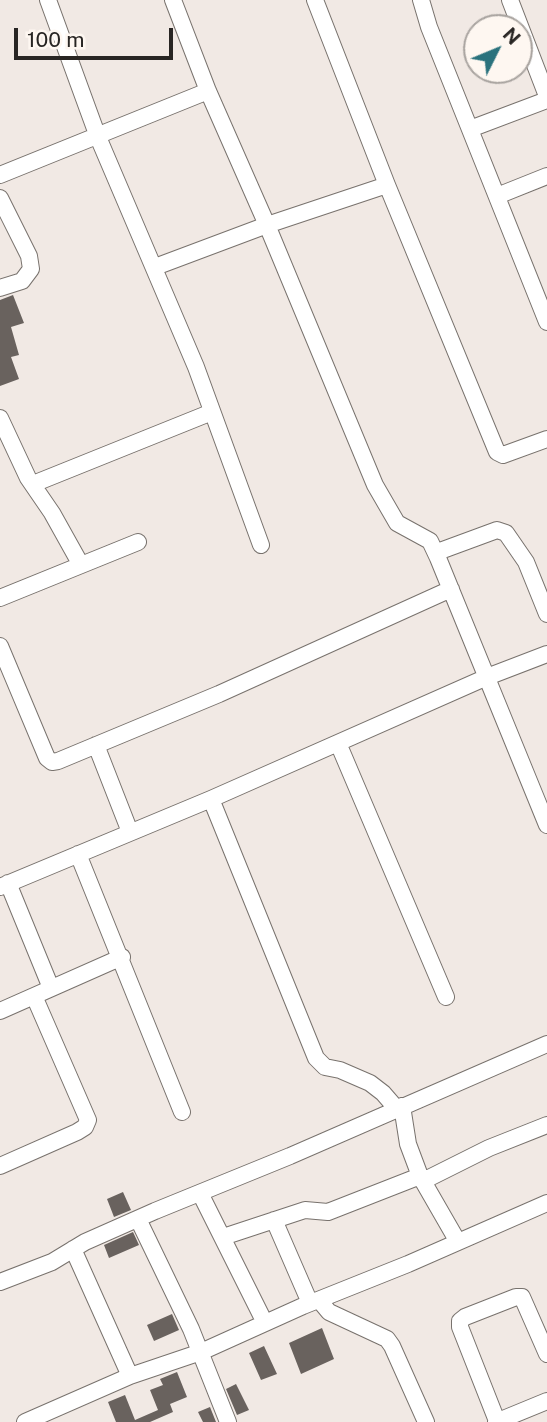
<!DOCTYPE html>
<html>
<head>
<meta charset="utf-8">
<style>
	body { margin:0 }
	#map { position:relative; width:547px; height:1422px; overflow:hidden; background:#f1e9e4; font-family:"Public Sans",sans-serif }
	canvas { display:block }
	.north { position:absolute; left:463px; top:14px; width:70px; height:70px; box-sizing:border-box; background:#fef7f1; border:2px solid #a8a39f; border-radius:50%; rotate:47deg; font-size:19px; font-weight:700; line-height:28px; text-align:center; color:#282523 }
	.north::after { content:''; display:block; margin:auto; width:24px; height:32px; background:#2a727d; clip-path:polygon(50% 0,100% 100%,50% 72%,0 100%) }
	.scale { position:absolute; left:14px; top:28px; width:159px; height:32px; box-sizing:border-box; border:4px solid #282523; border-top:0; padding-left:9px; font-size:21px; line-height:24px; white-space:nowrap; color:#282523; -webkit-text-stroke:5px #fef7f1; paint-order:stroke }
</style>
</head>
<body>
<div id="map">
<canvas width="547" height="1422"></canvas>
<div class="north">N</div>
<div class="scale">100 m</div>
</div>
<script>
const ctx = document.querySelector('canvas').getContext('2d');
ctx.lineJoin = 'round';
function fill(path, color) { ctx.fillStyle = color; ctx.fill(path, 'evenodd'); }
const toPath = rows => new Path2D(rows.map(r => 'M' + r).join(''));
function trace(path, color, width, dash) { ctx.strokeStyle = color; ctx.lineWidth = width; ctx.lineCap = dash ? 'butt' : 'round'; ctx.setLineDash(dash || []); ctx.stroke(path); }
fill(toPath([
	[13,295,24,323,11,327,19,355,11,357,19,379,0,386,0,300],
	[123,1192,131,1210,114,1217,107,1199],
	[133,1232,139,1245,109,1258,104,1245],
	[172,1314,179,1330,154,1341,147,1325],
	[322,1328,334,1359,301,1374,289,1343],
	[264,1346,277,1374,261,1380,249,1353],
	[177,1372,187,1397,170,1404,173,1412,150,1422,116,1422,108,1402,125,1395,135,1420,158,1410,150,1390,163,1385,160,1379],
	[236,1384,249,1410,237,1415,226,1389],
	[210,1407,216,1422,203,1422,198,1412]
]), '#69625e');
const minor = toPath([
	[48,0,98,137,196,367,261,545],
	[173,0,208,91,267,225,375,485,397,523,430,541,438,558],
	[315,0,387,185,497,452,503,455,547,439],
	[421,0,429,27,547,322],
	[510,0,547,96],
	[470,129,547,100],
	[0,175,208,91],
	[497,196,547,176],
	[0,198,29,256,31,269,22,281,0,288],
	[155,267,267,225,387,185],
	[0,418,28,478,52,513,81,565],
	[33,484,212,412],
	[0,598,138,542],
	[547,614,526,562,506,533,497,530,440,551,438,558,547,825],
	[0,646,47,758,52,762,58,761,219,694,451,589],
	[338,743,446,997],
	[96,745,130,832],
	[211,799,316,1058,325,1067,340,1070,370,1083,383,1093,396,1108],
	[78,854,182,1112],
	[8,883,51,988],
	[0,887,211,799,487,677,547,654],
	[0,1011,122,957],
	[402,1106,408,1144,420,1176,458,1242],
	[0,1166,77,1132,85,1127,88,1120,34,996],
	[423,1181,489,1148,547,1125],
	[200,1193,265,1323],
	[138,1219,191,1329,228,1422],
	[274,1220,310,1303],
	[223,1237,305,1210,328,1212,420,1176],
	[73,1249,130,1376],
	[0,1282,52,1262,85,1242,155,1211,290,1156,547,1044],
	[319,1300,329,1312,387,1339,392,1346,426,1422],
	[497,1421,460,1327,460,1321,465,1317,516,1297,522,1297,547,1354],
	[25,1422,130,1376,201,1352,303,1306,408,1264,547,1203],
	[496,1422,547,1401]
]);
trace(minor, '#78726d', 18);
trace(minor, '#fff', 16);
</script>
</body>
</html>
